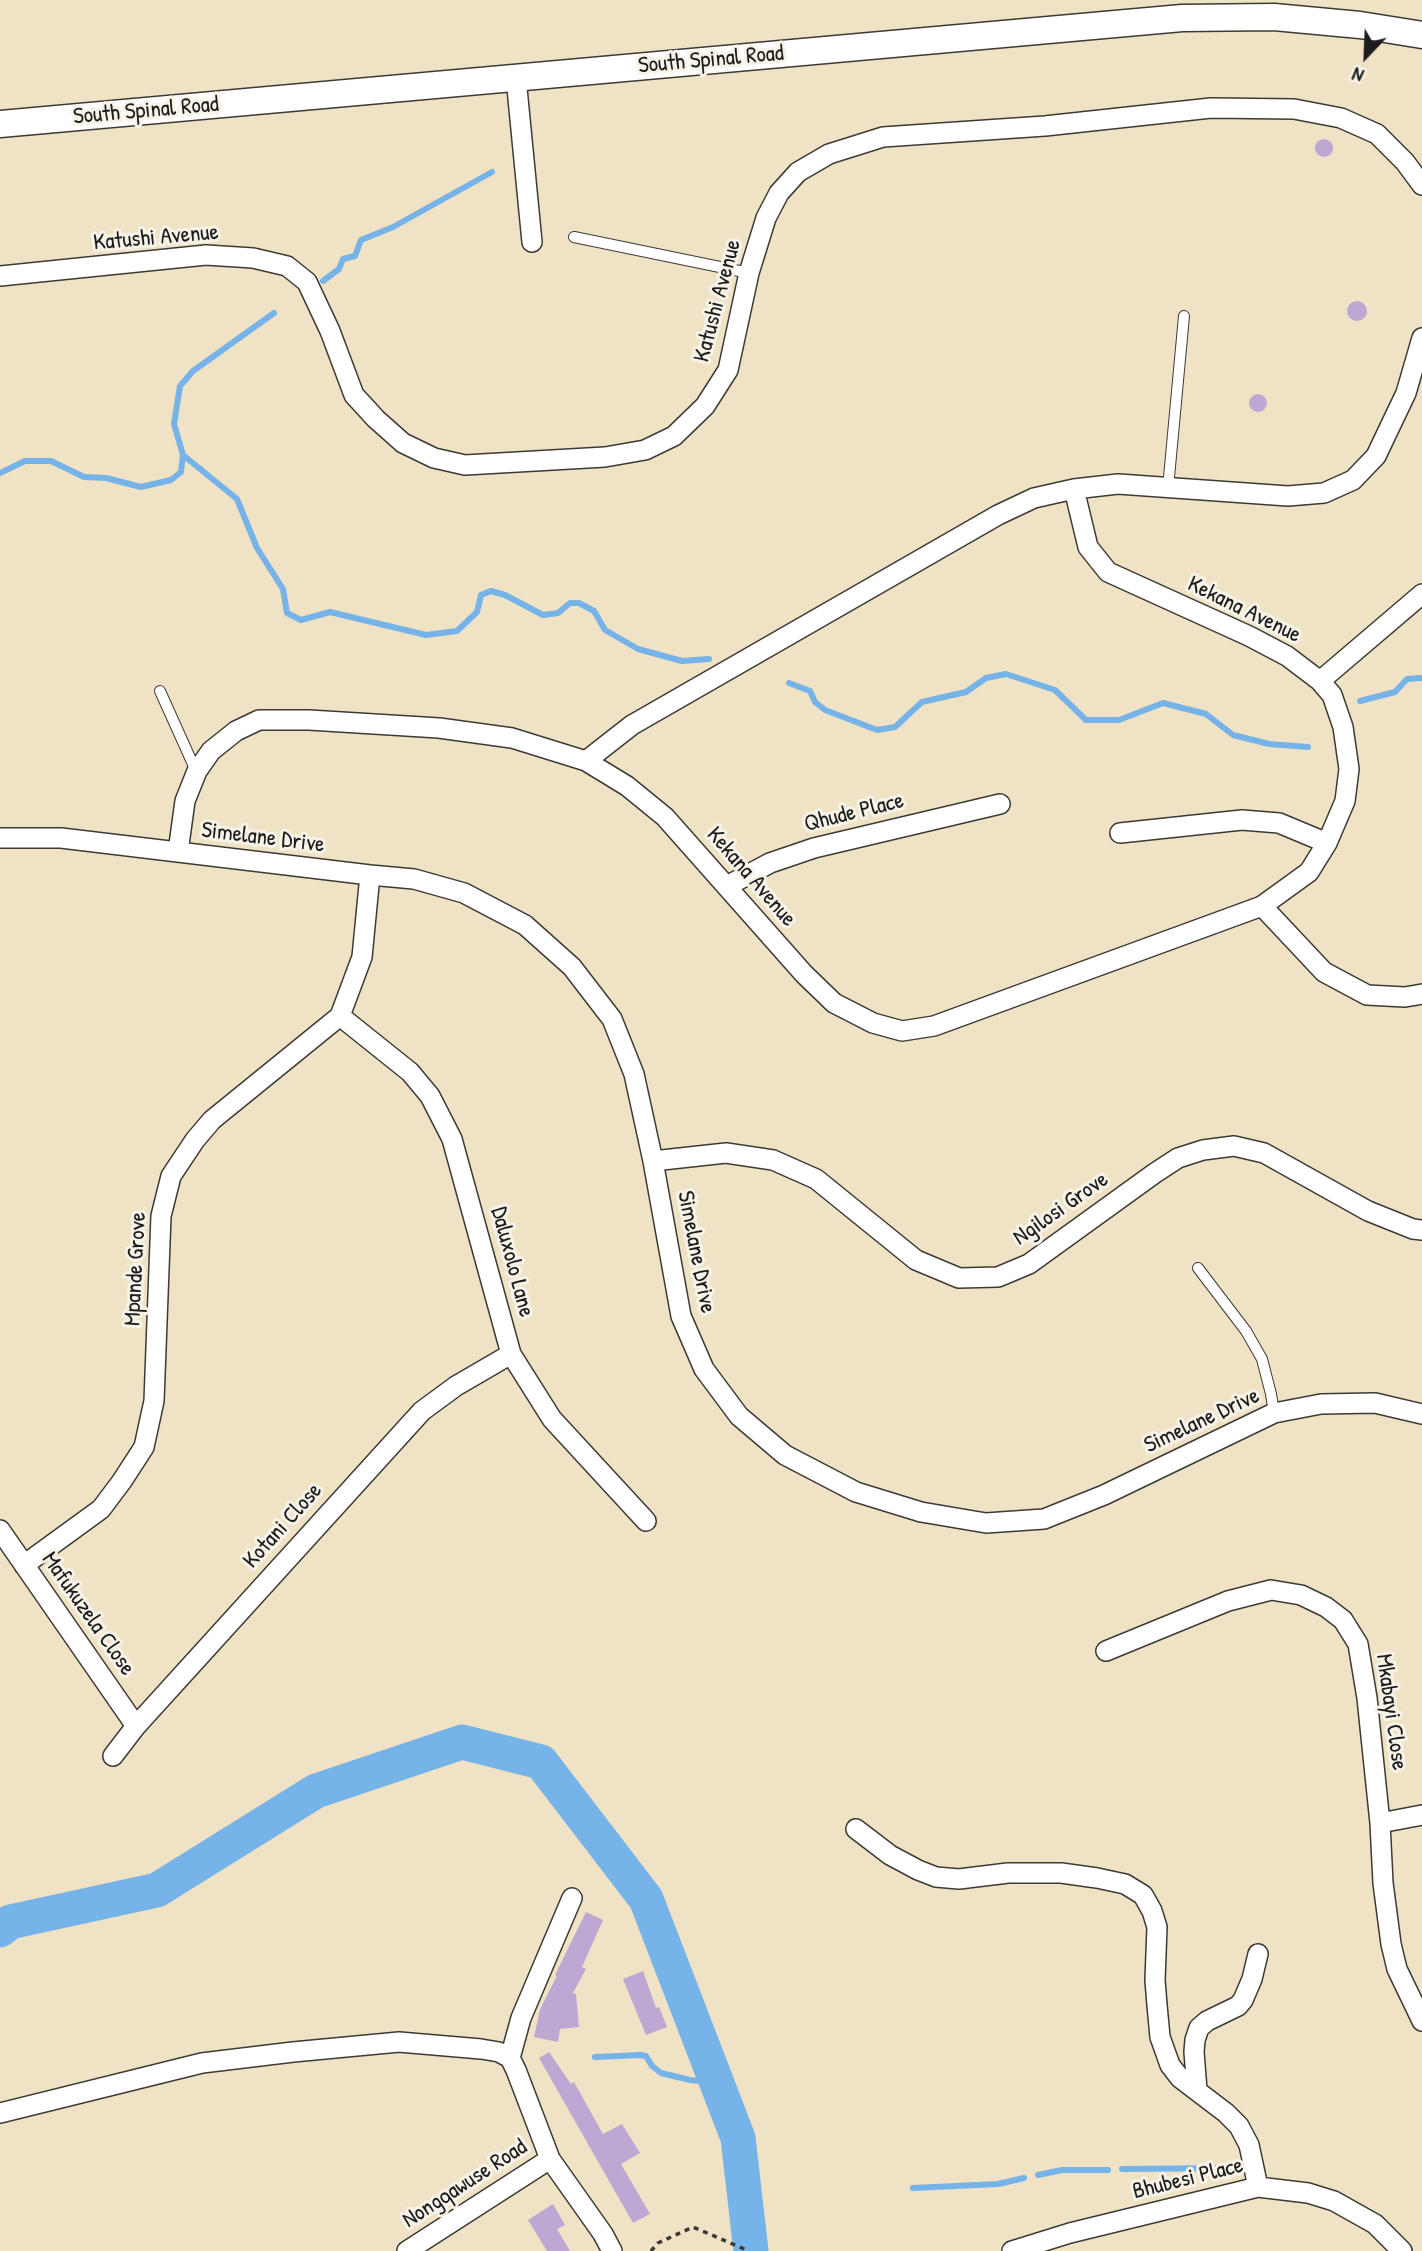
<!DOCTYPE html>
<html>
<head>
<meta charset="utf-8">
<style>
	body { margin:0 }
	#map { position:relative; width:1422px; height:2251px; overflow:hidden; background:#f0e2c4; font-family:"Patrick Hand",sans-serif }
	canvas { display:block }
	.north { position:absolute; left:1331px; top:21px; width:70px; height:70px; -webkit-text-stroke:5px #f7f3e8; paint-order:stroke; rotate:203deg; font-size:19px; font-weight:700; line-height:28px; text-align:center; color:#1c1c1c }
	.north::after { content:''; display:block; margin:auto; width:24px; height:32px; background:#1c1c1c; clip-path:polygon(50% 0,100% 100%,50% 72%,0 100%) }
</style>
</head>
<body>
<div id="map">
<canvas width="1422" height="2251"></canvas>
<div class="north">N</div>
</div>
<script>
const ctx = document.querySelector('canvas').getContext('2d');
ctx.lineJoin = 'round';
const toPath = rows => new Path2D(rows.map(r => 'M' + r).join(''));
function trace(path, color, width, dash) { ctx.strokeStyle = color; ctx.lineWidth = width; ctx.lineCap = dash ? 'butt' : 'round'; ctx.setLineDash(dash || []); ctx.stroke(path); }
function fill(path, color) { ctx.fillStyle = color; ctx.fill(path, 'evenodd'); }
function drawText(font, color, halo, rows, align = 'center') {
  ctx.font = font + ' "Patrick Hand",sans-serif'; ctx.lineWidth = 6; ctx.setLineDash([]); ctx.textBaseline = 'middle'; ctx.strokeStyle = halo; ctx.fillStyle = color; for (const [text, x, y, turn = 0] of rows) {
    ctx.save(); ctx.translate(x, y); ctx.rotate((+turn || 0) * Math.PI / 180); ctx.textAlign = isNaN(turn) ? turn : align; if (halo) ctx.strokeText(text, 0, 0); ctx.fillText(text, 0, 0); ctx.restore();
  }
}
trace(toPath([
	[323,281,339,269,343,259,355,256,361,240,393,227,492,172],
	[183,455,237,499,257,548,283,589,287,613,301,620,330,612,426,635,457,631,477,612,481,595,491,591,505,595,543,615,558,613,570,603,579,603,594,611,605,630,638,649,682,661,709,659],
	[0,473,25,461,51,461,84,477,106,478,141,487,171,480,181,472,183,455,174,424,180,386,193,371,274,313],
	[789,683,810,691,815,702,825,710,877,730,895,727,922,702,966,692,986,678,1006,674,1055,690,1086,720,1119,720,1163,703,1206,714,1233,735,1269,744,1308,747],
	[1360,701,1395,692,1407,679,1422,678],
	[595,2057,641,2055,646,2056,652,2066,661,2073,690,2080,717,2083],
	[1122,2169,1234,2168],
	[1038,2175,1062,2170,1108,2170],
	[913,2188,998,2184,1024,2178]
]), '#76b3e8', 6);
trace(toPath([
	[0,1930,10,1922,157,1890,316,1791,462,1742,541,1762,646,1899,738,2138,751,2251]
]), '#76b3e8', 35);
fill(toPath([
	'1315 148a9 9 0 1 1 18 0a9 9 0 1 1-18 0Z',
	'1347 311a10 10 0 1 1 20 0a10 10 0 1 1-20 0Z',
	'1249 403a9 9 0 1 1 18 0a9 9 0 1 1-18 0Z',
	[586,1912,603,1920,582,1967,586,1969,573,1993,576,1994,579,2027,560,2029,558,2042,534,2037,540,2009,557,1976,555,1975],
	[643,1971,656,2008,659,2007,667,2027,646,2035,623,1979],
	[549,2052,571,2084,574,2082,603,2134,622,2124,640,2153,621,2164,650,2214,633,2223,539,2058],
	[553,2204,565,2225,557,2229,570,2251,547,2251,528,2220]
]), '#bca8d2');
const lane = toPath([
	[574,237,749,273],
	[1168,488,1184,316],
	[160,691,196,771],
	[1198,1268,1246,1331,1262,1359,1271,1394,1274,1413]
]);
const street = toPath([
	[516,78,532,242],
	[0,276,206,255,253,258,287,266,307,282,330,331,354,395,376,419,403,443,434,458,465,465,605,457,645,450,674,436,705,406,728,370,749,273,766,218,779,193,798,172,829,154,883,137,1045,126,1211,108,1294,109,1341,118,1377,134,1405,162,1422,185],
	[1320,681,1422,594],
	[586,761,632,725,998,515,1034,498,1074,489,1118,484,1288,496,1324,493,1353,480,1376,456,1406,393,1422,338],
	[1120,833,1242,820,1279,823,1327,843],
	[0,838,61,838,370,875,414,879,464,893,525,925,572,967,612,1019,634,1074,653,1161,681,1316,704,1369,739,1416,785,1455,856,1492,921,1512,986,1523,1044,1519,1104,1495,1274,1413,1321,1404,1375,1403,1422,1414],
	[178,852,185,801,197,771,211,751,236,731,259,720,309,720,439,728,512,738,586,761,627,786,665,817,804,974,834,1003,873,1023,902,1031,934,1026,1262,906,1309,872,1327,843,1345,801,1349,769,1343,727,1332,695,1320,681,1287,656,1249,636,1108,572,1088,547,1074,489],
	[727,886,770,863,814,848,1000,804],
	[1262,906,1324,972,1367,995,1405,997,1422,994],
	[340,1016,410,1072,430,1096,452,1139,511,1354,552,1419,646,1521],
	[653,1161,726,1153,773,1160,816,1179,916,1260,959,1278,998,1277,1029,1264,1155,1173,1178,1158,1203,1150,1234,1146,1264,1153,1368,1211,1413,1229,1422,1230],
	[0,1530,136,1726],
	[24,1565,101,1509,122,1481,144,1447,154,1401,161,1216,171,1176,195,1140,212,1120,340,1016,362,957,370,875],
	[1106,1651,1228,1601,1271,1590,1301,1595,1326,1607,1343,1620,1358,1644,1367,1698,1380,1823,1383,1883,1391,1944,1397,1969,1422,2021],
	[113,1756,136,1726,422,1411,456,1386,511,1354],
	[1380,1823,1422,1815],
	[856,1829,890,1855,918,1870,936,1877,959,1879,1008,1873,1061,1873,1097,1878,1125,1884,1143,1895,1152,1911,1157,1927,1155,1980,1157,2005,1160,2037,1170,2065,1180,2078,1226,2113,1239,2126,1249,2145,1258,2187],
	[510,2058,521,2018,572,1898],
	[1197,2090,1194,2052,1195,2040,1199,2028,1207,2021,1238,2006,1243,2000,1252,1979,1258,1954],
	[0,2113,202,2063,293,2052,399,2042,481,2049,499,2052,510,2058,516,2070,550,2159,603,2234,612,2251],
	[407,2251,550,2159],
	[1012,2251,1070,2233,1258,2187,1308,2193,1334,2201,1375,2224,1402,2251]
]);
const secondary = toPath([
	[0,124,1182,18,1274,17,1360,25,1422,35]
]);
trace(lane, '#3c3a35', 12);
trace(street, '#3c3a35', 22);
trace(secondary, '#3c3a35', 29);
trace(toPath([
	[651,2251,658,2243,693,2227,749,2251]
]), '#3c3a35', 3.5, [5, 5]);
trace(lane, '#fff', 10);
trace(street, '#fff', 19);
trace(secondary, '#fff', 26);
drawText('23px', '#1c1c1c', '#f7f3e8', [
	["South Spinal Road",711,60,-5],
	["South Spinal Road",146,111,-5],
	["Katushi Avenue",156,238,-5],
	["Katushi Avenue",718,301,-75],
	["Kekana Avenue",1244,610,26],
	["Qhude Place",854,813,-14],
	["Simelane Drive",263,838,7],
	["Kekana Avenue",751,877,49],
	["Ngilosi Grove",1061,1209,-35],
	["Simelane Drive",696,1252,79],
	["Daluxolo Lane",512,1262,75],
	["Mpande Grove",136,1269,-87],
	["Simelane Drive",1202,1421,-25],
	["Kotani Close",283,1526,-48],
	["Mafukuzela Close",88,1614,55],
	["Mkabayi Close",1391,1712,82],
	["Bhubesi Place",1188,2179,-14],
	["Nongqawuse Road",465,2184,-33]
]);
</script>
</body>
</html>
